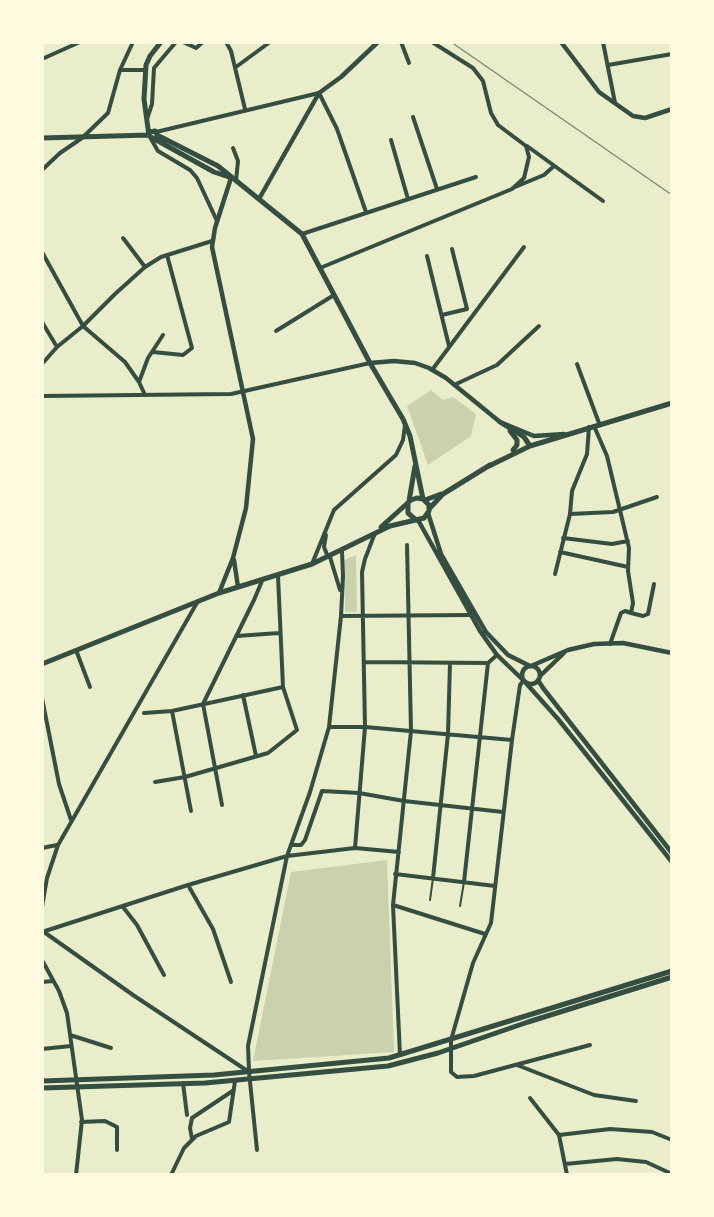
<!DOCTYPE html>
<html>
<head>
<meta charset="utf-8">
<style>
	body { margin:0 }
	#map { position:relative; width:714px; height:1217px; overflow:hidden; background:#e9edc9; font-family:Figtree,sans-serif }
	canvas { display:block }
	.frame { position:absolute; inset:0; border:44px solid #fefae0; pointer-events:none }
</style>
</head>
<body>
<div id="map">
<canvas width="714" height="1217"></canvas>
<div class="frame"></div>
</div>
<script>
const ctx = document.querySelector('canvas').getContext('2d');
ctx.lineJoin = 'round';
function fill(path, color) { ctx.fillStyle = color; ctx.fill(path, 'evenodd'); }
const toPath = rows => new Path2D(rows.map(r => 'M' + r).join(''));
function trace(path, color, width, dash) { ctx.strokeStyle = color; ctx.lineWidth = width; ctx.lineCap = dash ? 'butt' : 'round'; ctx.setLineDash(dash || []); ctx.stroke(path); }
fill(toPath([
	[431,390,443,400,453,397,476,414,471,436,428,465,407,406],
	[356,555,357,612,345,612,344,560],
	[387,860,394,1052,253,1061,291,872]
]), '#cad2ad');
trace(toPath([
	[430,900,433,878],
	[460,906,464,882]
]), '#344e41', 2);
trace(toPath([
	[183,42,196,48,203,42],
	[226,42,231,51,245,109],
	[401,42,409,63],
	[603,42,615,103],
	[42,59,80,42],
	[608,65,672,54],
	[236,67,270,42],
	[120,70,146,70],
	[413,117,437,189],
	[147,119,152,104,154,68,176,42],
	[156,132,319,93,337,129,366,212],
	[151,139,158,151,190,170,197,178,217,221],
	[391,140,408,199],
	[527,146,603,201],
	[233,148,238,161,236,181],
	[42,170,60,153,82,138,108,113,120,70,133,42],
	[515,187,544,175,554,166],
	[302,234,476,177],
	[123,238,145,267],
	[42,252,83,326,125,362,139,382,145,395],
	[427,256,449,346],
	[320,268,512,189,524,178,529,157,526,146,498,125,491,113,483,81,473,68,432,42],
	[442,315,467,309,452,249],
	[42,322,57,347],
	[276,331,334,295],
	[153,352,183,355,192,348,167,255],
	[42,364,57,347,83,326,115,294,145,267,161,257,212,241],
	[577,364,599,423],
	[432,370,524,247],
	[139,382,148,358,163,335],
	[454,385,497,365,539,326],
	[42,396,231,394,370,363],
	[594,426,607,456,629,548,628,571,633,603,631,613,625,611,621,613,610,644],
	[570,514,613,512,657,497],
	[326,535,324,547,328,557],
	[563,538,612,544,628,541],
	[560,552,628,567],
	[330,557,340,590],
	[312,564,334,510,396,455,403,440,405,425],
	[555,574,570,514,572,491,587,454,589,427],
	[631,613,643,616,648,614,654,584],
	[341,616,470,615],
	[237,636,279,633],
	[76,650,90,687],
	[364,662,488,663,497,655],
	[523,681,520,685,512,740,491,923,473,963,451,1040,451,1072,457,1077,474,1076,590,1045],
	[243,695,256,756],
	[42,698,59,784,71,820],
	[172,711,191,811],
	[144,713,172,711,283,687],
	[329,727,365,727,512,740],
	[155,782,185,777,268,753,297,730,283,687,278,576],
	[222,805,203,704,254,600,262,581],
	[291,845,301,845,305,840,322,791,359,793,404,801,503,812],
	[42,848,57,845],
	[355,848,365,727,362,572,365,559,375,533],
	[395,874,495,886],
	[433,878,448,734,450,663],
	[464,882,488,663],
	[188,885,213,929,231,982],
	[393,905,485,934],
	[42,907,47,878,58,845,198,601],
	[123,907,137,925,164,975],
	[42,932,188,885,287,856,355,848,399,852],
	[44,932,133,995,249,1072,257,1150],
	[42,960,59,991,67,1013,82,1120,76,1175],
	[42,982,53,981],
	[70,1035,111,1048],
	[42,1049,71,1046],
	[400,1055,393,905,411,731,407,545],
	[517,1065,594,1095,636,1101],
	[249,1071,248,1046,287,856,310,792,329,727,341,616,343,576,342,551],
	[183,1083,187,1115],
	[530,1098,559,1135,567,1175],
	[81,1122,105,1121,117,1127,117,1150],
	[559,1135,610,1129,652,1132,672,1140],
	[192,1139,190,1128,192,1118,234,1090],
	[565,1164,617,1159,646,1162,672,1174],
	[171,1175,184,1148,196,1136,229,1122,235,1081]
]), '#344e41', 4);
trace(toPath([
	[531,666,568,650,594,644,623,643,672,653],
	[540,676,564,653]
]), '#344e41', 4.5);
trace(toPath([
	[561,42,599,92,633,116,645,118,672,109],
	[259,199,319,93,341,77,378,42],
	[370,363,394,361,415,363,429,368,446,378,500,422,534,436,564,434],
	[428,513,441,554,486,632,508,655,530,666],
	[418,520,480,631,497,655,522,679],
	[234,560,238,587],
	[219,593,233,558,246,508,253,439,212,247,215,228,231,178],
	'522 675a9 9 0 1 1 18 0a9 9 0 1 1-18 0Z',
	[538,680,543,688,672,853],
	[525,682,558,719,672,862]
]), '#344e41', 4.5);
trace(toPath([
	[161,42,150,56,146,65,144,99,149,136,214,172,229,177],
	[42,138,149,135],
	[500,422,524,437,530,446],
	[510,431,517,440,517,445,513,450],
	[487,467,530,446,672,403],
	[425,500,441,494],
	[409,501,415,466],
	[408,505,408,513,416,520],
	[429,509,443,494,490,465],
	[381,527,411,500,417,498,423,499],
	[42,664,219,593,312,564,390,526,424,518,429,511,429,505,423,499,410,436,403,419,370,363,302,234,218,166,157,135,155,131,150,132],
	[42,1081,214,1075,389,1058,672,971],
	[42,1088,205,1083,388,1066,438,1053,528,1022,672,977]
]), '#344e41', 5);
trace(toPath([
	[451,42,672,195]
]), '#7c8e77', 1.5);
</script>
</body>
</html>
